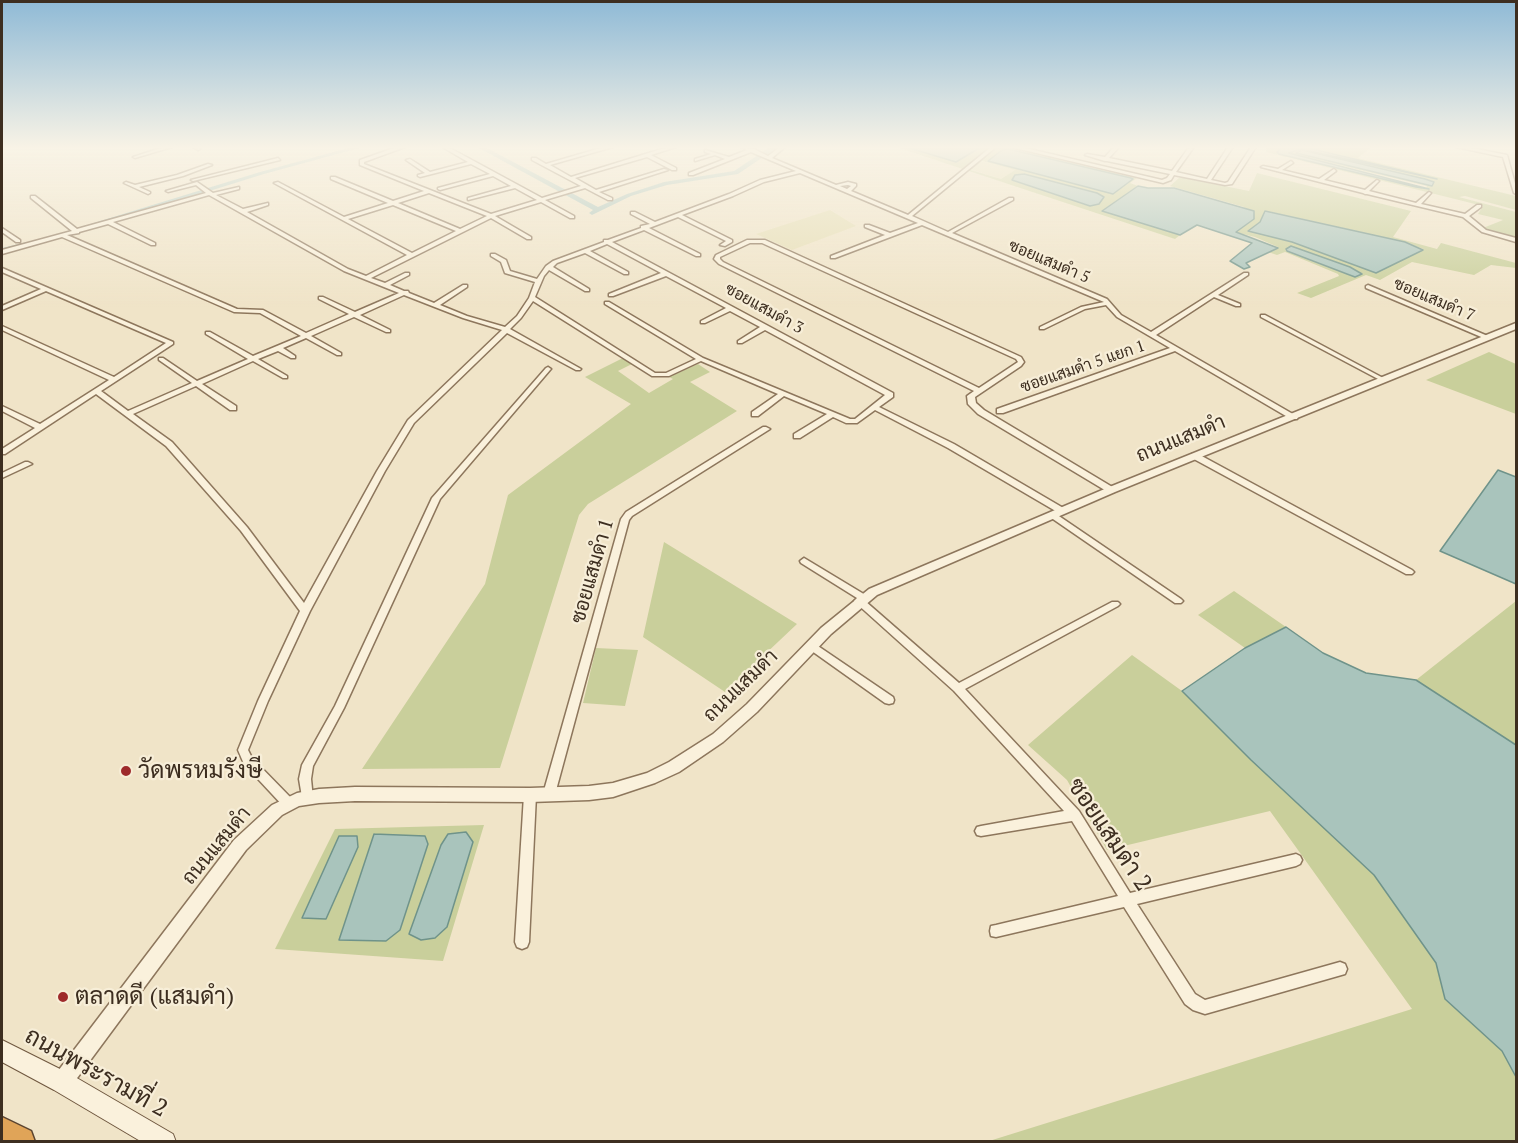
<!DOCTYPE html>
<html>
<head>
<meta charset="utf-8">
<style>
	body { margin:0 }
	#map { position:relative; width:1518px; height:1143px; overflow:hidden; background:#f0e4c8; font-family:"PT Serif",serif }
	canvas { display:block }
	.frame { position:absolute; inset:0; border:3px solid #3d2e20; pointer-events:none }
</style>
</head>
<body>
<div id="map">
<canvas width="1518" height="1143"></canvas>
<div class="frame"></div>
</div>
<script>
const ctx = document.querySelector('canvas').getContext('2d');
ctx.lineJoin = 'round';
function fill(path, color) { ctx.fillStyle = color; ctx.fill(path, 'evenodd'); }
const toPath = rows => new Path2D(rows.map(r => 'M' + r).join(''));
function trace(path, color, width, dash) { ctx.strokeStyle = color; ctx.lineWidth = width; ctx.lineCap = dash ? 'butt' : 'round'; ctx.setLineDash(dash || []); ctx.stroke(path); }
function drawText(font, color, halo, rows, align = 'center') {
  ctx.font = font + ' "PT Serif",Sarabun,serif'; ctx.lineWidth = 4.5; ctx.setLineDash([]); ctx.textBaseline = 'middle'; ctx.strokeStyle = halo; ctx.fillStyle = color; for (const [text, x, y, turn = 0] of rows) {
    ctx.save(); ctx.translate(x, y); ctx.rotate((+turn || 0) * Math.PI / 180); ctx.textAlign = isNaN(turn) ? turn : align; if (halo) ctx.strokeText(text, 0, 0); ctx.fillText(text, 0, 0); ctx.restore();
  }
}
fill(toPath([
	[981,161,1016,170,1001,179,970,169],
	[830,210,856,226,792,250,756,234]
]), '#e6deb5');
fill(toPath([
	[896,147,906,147,956,162,981,147,1006,147,1137,178,1130,183,1138,186,1103,211,1180,235,1175,239],
	[1006,149,1131,178,1133,179,1113,194,989,161],
	[982,161,1015,170,1001,179,971,170],
	[1267,147,1282,147,1277,151,1279,154,1426,189,1427,186,1288,153,1301,149,1437,179,1304,147,1371,147,1358,158,1516,196,1516,210,1465,196,1459,197,1516,212,1516,239,1483,228,1503,220,1478,214,1483,206,1266,152],
	[1302,150,1425,179,1434,182,1432,186,1296,153],
	[1257,173,1411,211,1393,237,1437,249,1441,243,1516,263,1516,268,1491,265,1474,275,1412,262,1380,280,1366,275,1311,298,1297,293,1339,276,1338,274,1285,252,1277,255,1268,252,1278,247,1255,237,1235,232,1254,219,1244,207,1170,186,1180,177,1249,191],
	[1266,211,1405,242,1423,249,1376,273,1292,242,1249,231,1260,222],
	[1291,246,1350,267,1361,274,1355,277,1347,274,1287,251],
	[1489,352,1516,364,1516,414,1426,380],
	[623,358,632,364,618,371,649,393,673,379,669,377,698,364,710,372,690,382,737,411,588,504,579,515,500,768,362,769,485,584,508,495,631,404,585,377],
	[664,542,797,624,725,692,643,637],
	[1234,591,1286,627,1245,648,1198,615],
	[1516,601,1516,745,1416,680],
	[596,648,638,650,625,706,583,703],
	[1132,655,1182,691,1251,760,1374,875,1436,963,1445,999,1502,1051,1516,1077,1516,1141,986,1142,1412,1009,1270,811,1107,850,1067,780,1028,745],
	[484,825,443,961,275,949,335,829],
	[374,834,425,836,428,844,400,930,339,940]
]), '#c9cf9b');
const water = toPath([
	[906,147,981,147,956,162,906,147],
	[1282,147,1304,147,1437,179,1301,149,1289,153,1429,189,1416,187,1279,154,1277,152,1282,147],
	[1008,149,1131,178,1133,179,1113,194,988,161,1002,150,1008,149],
	[1302,150,1425,179,1434,182,1432,186,1296,153,1302,150],
	[1024,174,1097,193,1104,197,1099,204,1090,206,1012,180,1015,175,1024,174],
	[1138,186,1148,188,1174,188,1254,211,1254,219,1236,232,1278,248,1246,263,1250,267,1244,269,1230,261,1252,243,1197,225,1180,235,1102,211,1138,186],
	[1265,211,1405,242,1423,250,1376,273,1292,242,1248,231,1260,222,1265,211],
	[1291,246,1350,267,1362,274,1355,277,1347,274,1287,251,1286,249,1291,246],
	[1498,470,1516,477,1516,584,1440,551,1498,470],
	[1286,627,1323,653,1366,673,1416,680,1516,745,1516,1077,1502,1051,1445,999,1436,963,1374,875,1251,760,1182,691,1245,648,1286,627],
	[466,832,473,842,447,927,435,938,421,940,409,934,441,845,448,834,466,832],
	[374,834,425,836,428,844,400,930,386,941,339,940,374,834],
	[339,836,357,836,358,847,326,919,302,918,339,836]
]);
fill(water, '#a9c4bc');
trace(water, '#6f938a', 1.5);
fill(toPath([
	[352,147,363,147,264,174,78,232,71,230,260,172,352,147],
	[477,147,485,147,598,207,627,194,664,182,734,171,770,147,778,147,738,174,667,185,631,196,592,215,589,213,593,210,477,147],
	[27,242,31,244,30,246,2,252,2,248,27,242]
]), '#a9c4bc');
const minor = toPath([
	[164,147,172,147,135,158,133,157,164,147],
	[193,147,199,147,200,149,198,150,193,147],
	[397,147,405,147,364,162,364,164,491,214,537,200,515,188,468,200,468,198,511,186,493,176,440,190,438,189,438,188,490,174,471,164,420,177,418,176,418,175,425,173,406,160,410,159,430,172,468,162,444,148,448,147,542,198,581,186,532,160,532,158,536,158,546,164,604,147,613,147,550,165,571,177,668,147,676,147,651,155,676,168,676,170,672,170,647,157,575,178,596,190,664,169,668,170,599,192,612,198,612,200,608,200,585,188,545,200,574,216,574,218,570,218,541,202,495,216,531,237,531,239,527,239,491,218,371,278,385,283,405,273,409,273,409,275,390,285,404,291,408,291,409,293,434,303,463,285,467,285,467,287,440,305,467,316,505,327,517,316,529,298,535,282,505,273,501,262,491,256,491,254,495,254,506,260,510,271,537,279,546,266,553,261,604,242,604,240,608,240,641,228,641,226,650,224,631,214,631,212,635,212,655,222,729,194,760,180,796,171,751,152,693,175,689,175,689,173,725,159,715,155,695,161,695,159,711,154,705,152,705,150,729,157,747,150,741,147,754,149,768,156,780,147,785,147,772,158,836,185,848,182,856,184,856,186,851,191,908,215,991,147,996,147,912,216,948,232,1009,198,1013,198,1013,200,952,233,1107,299,1121,315,1151,332,1244,273,1248,273,1248,275,1218,295,1240,304,1240,306,1236,306,1214,297,1156,335,1298,417,1297,419,1291,419,1175,351,1003,413,997,413,997,409,1170,348,1117,317,1106,305,1085,309,1044,329,1040,329,1040,327,1081,307,1104,302,922,225,835,258,831,258,831,256,885,235,865,227,865,225,869,225,890,233,918,223,800,173,764,182,733,196,682,215,732,240,732,242,725,246,720,245,726,241,678,217,649,228,700,254,700,256,696,256,644,230,612,242,893,393,893,397,879,407,954,444,1065,509,1066,511,1065,513,1059,513,948,448,875,410,857,423,846,423,833,417,800,438,794,438,794,434,827,414,784,396,758,416,752,416,752,412,778,394,701,361,669,376,652,376,533,301,521,318,510,329,581,369,580,370,576,370,507,333,414,423,385,471,310,611,268,701,248,750,252,758,293,800,295,804,293,808,289,809,285,808,244,764,238,750,258,701,300,611,241,531,166,446,96,394,5,454,2,454,2,449,35,428,2,411,2,406,40,424,109,380,2,330,2,326,114,377,166,343,46,291,2,310,2,306,41,289,2,272,2,268,173,342,173,344,101,391,128,411,192,383,159,360,159,358,163,358,197,381,248,359,206,334,206,332,210,332,253,356,301,336,260,313,234,312,62,237,2,254,2,250,72,231,31,198,31,196,35,196,77,229,206,193,196,185,168,192,166,191,197,182,213,193,239,187,239,189,216,195,243,209,268,203,268,205,247,212,348,269,366,276,407,255,274,183,278,182,344,217,388,203,331,179,331,177,335,177,393,201,424,191,360,165,360,160,397,147],
	[848,185,851,186,847,189,840,186,848,185],
	[429,193,487,216,460,229,398,203,429,193],
	[209,195,344,271,399,293,355,312,323,297,319,297,319,299,349,314,306,333,263,310,237,309,67,235,79,233,79,232,108,224,151,245,155,245,155,243,113,222,209,195],
	[393,205,456,231,412,253,348,219,393,205],
	[607,244,661,273,609,294,609,296,613,296,666,276,726,308,701,321,701,323,705,323,730,311,760,327,738,341,738,343,742,343,765,330,885,395,855,419,850,419,703,358,609,302,605,302,605,304,696,359,666,373,655,373,535,297,544,276,549,270,585,291,589,291,589,289,553,267,557,263,585,253,624,274,628,274,628,272,590,251,607,244],
	[404,295,463,318,502,330,408,420,377,471,304,603,247,527,172,442,133,414,196,386,230,410,236,410,236,406,202,384,253,361,283,378,287,378,287,376,258,359,278,351,291,358,295,358,295,356,283,348,306,338,337,355,341,355,341,353,311,336,354,317,386,332,390,332,390,330,360,315,404,295],
	[1011,147,1021,147,1162,180,1167,178,1170,174,1107,161,1105,161,1085,155,1087,154,1105,157,1114,147,1119,147,1109,158,1172,171,1189,147,1194,147,1176,172,1207,179,1228,147,1233,147,1211,180,1225,183,1228,182,1251,147,1256,147,1232,184,1225,185,1174,175,1171,180,1163,183,1011,147],
	[1456,147,1467,147,1507,155,1516,187,1516,194,1514,193,1503,157,1456,147],
	[278,158,280,160,193,181,191,180,278,158],
	[1291,161,1293,163,1282,170,1319,179,1334,169,1336,171,1324,180,1365,190,1377,180,1379,181,1369,191,1416,203,1429,192,1431,193,1421,204,1465,214,1477,205,1481,205,1481,207,1469,216,1486,230,1516,238,1516,242,1482,232,1463,217,1367,194,1365,194,1363,193,1261,167,1263,166,1278,169,1291,161],
	[208,164,212,165,183,176,139,187,150,192,150,193,148,194,124,183,126,182,135,185,177,175,208,164],
	[2,228,20,240,20,242,16,242,2,232,2,228],
	[747,240,765,240,1021,357,1024,362,1021,366,975,397,976,403,984,410,1114,488,1115,490,1114,492,1108,492,978,414,968,404,967,396,974,391,719,264,714,259,716,255,747,240],
	[750,243,762,243,1016,359,1018,362,979,388,723,262,720,259,720,257,750,243],
	[1368,285,1490,337,1491,338,1486,339,1366,288,1366,286,1368,285],
	[1261,315,1265,315,1385,379,1382,381,1380,380,1261,317,1261,315],
	[548,367,551,369,550,370,440,499,344,708,313,766,311,779,313,799,311,803,307,804,303,803,299,779,302,765,335,706,432,498,546,368,548,367],
	[763,427,766,427,770,429,632,516,629,520,555,794,553,798,549,799,545,798,543,794,621,519,626,512,763,427],
	[1192,454,1198,454,1412,570,1414,572,1412,574,1406,574,1192,458,1191,456,1192,454],
	[25,462,28,462,32,464,2,478,2,473,25,462],
	[1053,512,1181,599,1183,601,1181,603,1175,603,1050,517,1049,515,1050,513,1053,512],
	[804,558,867,596,869,598,865,601,959,683,1112,602,1118,602,1120,604,1118,606,965,689,1079,811,1130,893,1296,854,1300,856,1302,860,1300,864,1296,866,1137,904,1195,994,1205,1000,1340,962,1345,964,1347,969,1345,974,1205,1014,1193,1010,1185,1004,1124,907,996,937,991,936,990,931,991,926,996,925,1118,896,1072,821,981,836,977,835,975,831,977,827,981,826,1064,811,954,691,856,603,854,601,857,598,801,563,800,561,804,558],
	[812,642,893,697,894,700,893,703,889,704,885,703,809,649,807,646,809,643,812,642],
	[530,790,534,791,536,795,529,942,527,947,522,949,517,947,515,942,524,795,526,791,530,790]
]);
const tertiary = toPath([
	[1516,323,1516,329,1115,492,877,595,831,634,757,712,723,742,679,772,655,783,613,797,589,800,530,802,355,801,319,803,299,806,282,815,246,850,69,1089,62,1092,55,1089,52,1082,55,1075,234,840,272,805,297,793,319,789,355,787,530,788,589,786,613,783,647,773,669,762,713,734,747,704,821,628,869,589,1107,488,1516,323]
]);
const secondary = toPath([
	[2,1040,70,1074,173,1134,176,1142,142,1142,54,1090,2,1062,2,1040]
]);
const motorway = toPath([
	[2,1117,31,1131,35,1142,2,1142,2,1117]
]);
trace(minor, '#8d765c', 3);
trace(tertiary, '#8d765c', 3);
trace(secondary, '#6f573f', 2);
trace(motorway, '#5b4430', 3);
fill(minor, '#faf1dc');
fill(tertiary, '#faf1dc');
fill(secondary, '#faf1dc');
fill(motorway, '#e0a458');
const sky = ctx.createLinearGradient(0, 0, 0, 307);
sky.addColorStop(0, '#8fbad6');
sky.addColorStop(0.48, '#f8f3e6');
sky.addColorStop(1, '#f8f3e600');
ctx.fillStyle = sky;
ctx.fillRect(0, 0, 1518, 307);
for (const [x, y, r, color] of [
	[126,771,6,"#9e2a2b"],
	[63,997,6,"#9e2a2b"]
]) { const dot = new Path2D(); dot.arc(x, y, r, 0, 2 * Math.PI); ctx.fillStyle = color; ctx.fill(dot); trace(dot, '#f7eed8', 2); }
drawText('16px', '#3d2e20', '#f7eed8', [
	["ซอยแสมดำ 5",1049,262,23],
	["ซอยแสมดำ 7",1434,300,23],
	["ซอยแสมดำ 3",764,309,29],
	["ซอยแสมดำ 5 แยก 1",1083,367,-19]
]);
drawText('20px', '#3d2e20', '#f7eed8', [
	["ถนนแสมดำ",1181,439,-22],
	["ซอยแสมดำ 1",593,571,-74],
	["ถนนแสมดำ",741,686,-44],
	["ถนนแสมดำ",217,846,-50]
]);
drawText('24px', '#3d2e20', '#f7eed8', [
	["วัดพรหมรังษี",138,771],
	["ตลาดดี (แสมดำ)",75,997]
], 'left');
drawText('24px', '#3d2e20', '#f7eed8', [
	["ซอยแสมดำ 2",1109,835,56],
	["ถนนพระรามที่ 2",96,1073,29]
]);
</script>
</body>
</html>
